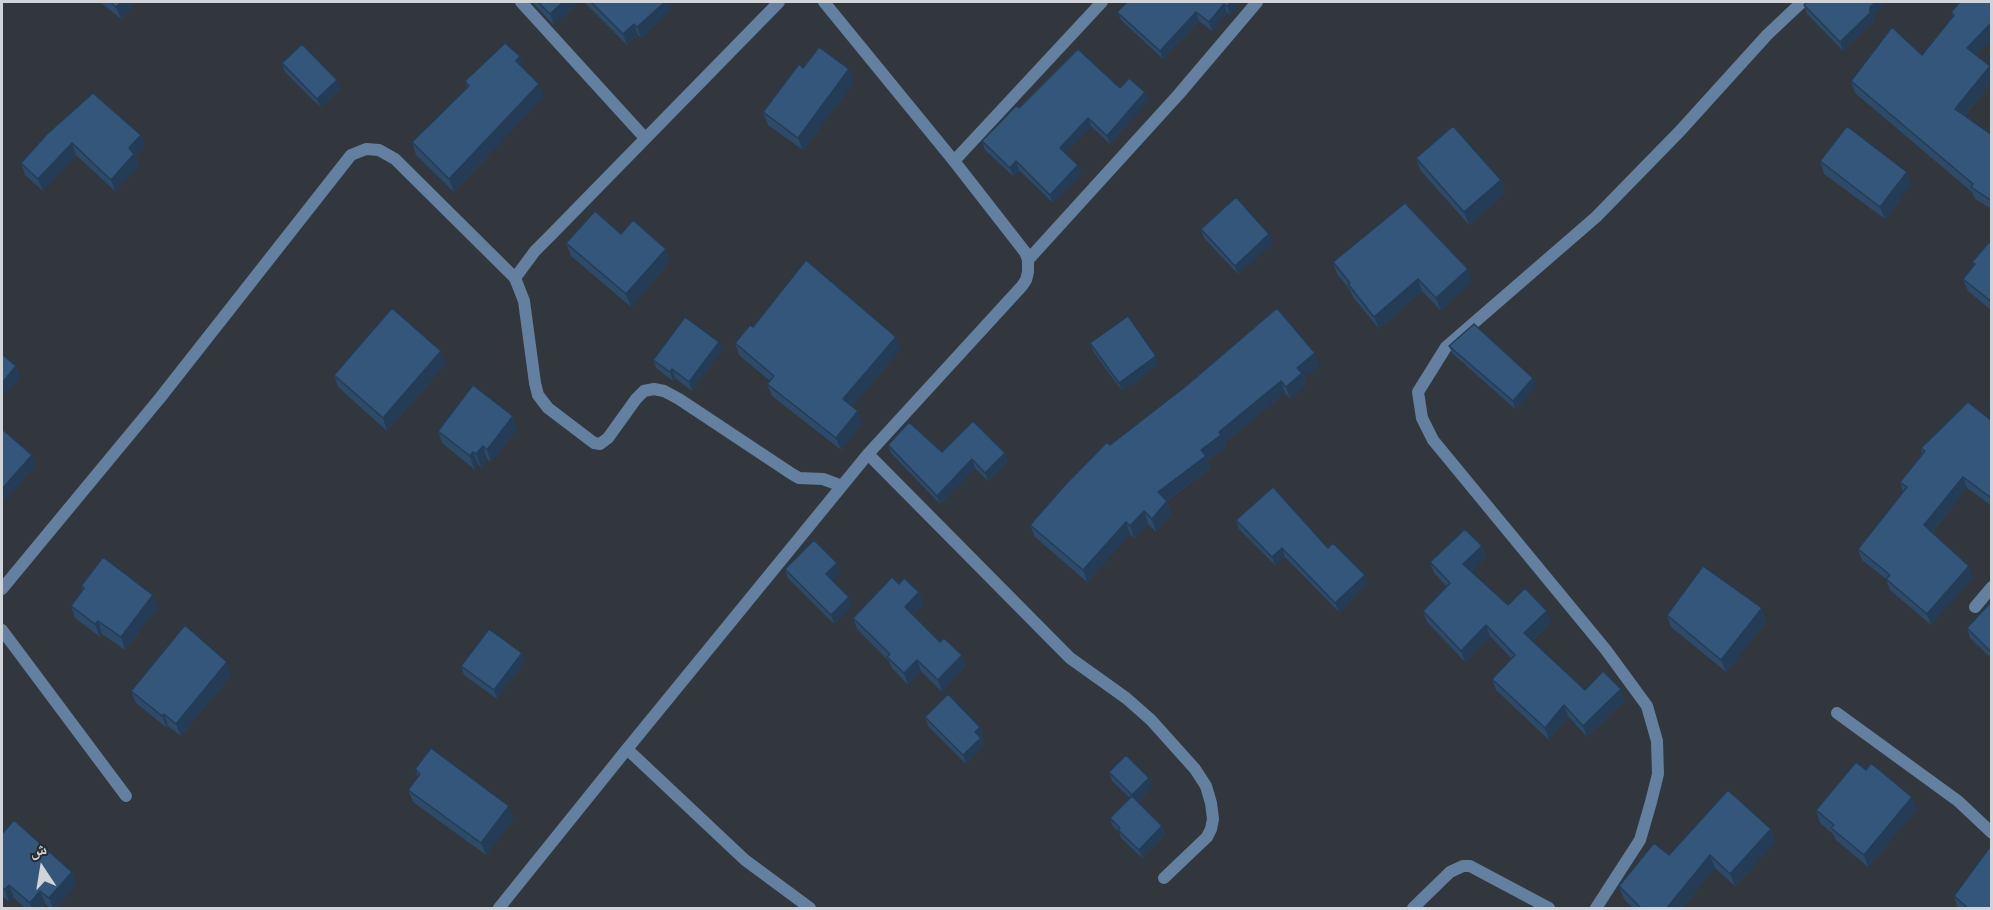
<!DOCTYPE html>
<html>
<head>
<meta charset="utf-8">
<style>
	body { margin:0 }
	#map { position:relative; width:1993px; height:910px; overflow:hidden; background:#31373d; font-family:"Work Sans","Noto Naskh Arabic",sans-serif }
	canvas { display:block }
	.frame { position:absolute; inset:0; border:3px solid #d0d3d7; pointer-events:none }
	.north { position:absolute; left:12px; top:838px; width:60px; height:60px; -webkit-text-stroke:4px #272d33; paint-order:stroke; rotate:348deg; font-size:16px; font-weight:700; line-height:24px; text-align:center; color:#d0d3d7 }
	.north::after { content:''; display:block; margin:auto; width:21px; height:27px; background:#d0d3d7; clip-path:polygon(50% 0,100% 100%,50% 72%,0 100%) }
</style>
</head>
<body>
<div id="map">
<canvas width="1993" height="910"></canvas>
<div class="frame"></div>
<div class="north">ش</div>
</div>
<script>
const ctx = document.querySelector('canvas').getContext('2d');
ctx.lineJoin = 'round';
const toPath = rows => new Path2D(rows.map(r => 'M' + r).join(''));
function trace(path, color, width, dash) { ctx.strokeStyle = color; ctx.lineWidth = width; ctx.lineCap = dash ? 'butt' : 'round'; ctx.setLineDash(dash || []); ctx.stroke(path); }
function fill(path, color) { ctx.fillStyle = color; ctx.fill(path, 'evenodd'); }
trace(toPath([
	[521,2,645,138],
	[954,161,1102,2],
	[1028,260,1179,94,1257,2],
	[515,278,524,301,535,383,538,395,548,408,594,443,600,444,608,438,636,399,644,391,654,389,664,391,679,399,792,474,799,478,823,479,842,486],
	[868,454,1070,658,1126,698,1151,720,1195,769,1206,786,1211,803,1213,819,1211,829,1207,837,1164,878],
	[2,589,160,398,351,155,366,149,379,150,395,159,515,278,535,251,551,235,779,2],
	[1975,607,1992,587],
	[2,630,126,796],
	[1837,713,1958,801,1992,833],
	[627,749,745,860,810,908],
	[499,908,627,749,868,454,1022,286,1026,280,1028,272,1028,260,1025,252,954,161,824,2],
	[1413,908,1450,872,1463,866,1470,866,1549,908],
	[1596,908,1640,840,1651,802,1658,774,1657,741,1647,706,1606,650,1433,440,1422,418,1418,392,1446,347,1596,217,1680,131,1767,35,1802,2]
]), '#6380a0', 12);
fill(toPath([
	[100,2,136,2,121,19],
	[532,2,579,2,554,25],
	[584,2,668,2,671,10,641,38,638,35,627,45],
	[1127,2,1242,2,1230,15,1227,12,1212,31,1199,21,1163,59,1121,20,1117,12],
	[1992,2,1992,38,1976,55,1990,66,1992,71,1992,81,1964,116,1992,135,1992,209,1975,199,1972,192,1855,93,1851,81,1922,55,1953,17,1951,12],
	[1804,5,1873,16,1873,22,1843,51,1807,14],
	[282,63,337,80,340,89,320,107,285,72],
	[524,68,524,69,544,96,454,192,416,155,412,142,467,87,465,81],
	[803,68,849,69,854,82,803,150,768,125,763,112],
	[1120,88,1145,92,1148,101,1110,144,1091,126,1066,153,1078,165,1081,174,1053,203,1019,170,1013,176,985,150,982,141,1019,108],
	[47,134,145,146,135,157,139,166,115,191,76,155,43,191,25,175,21,163],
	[1416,158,1501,180,1506,193,1469,225,1421,171],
	[1820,161,1907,172,1912,184,1885,219,1824,174],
	[1201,229,1273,243,1238,274,1204,238],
	[621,234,670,261,631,307,571,256,566,243],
	[1992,239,1992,311,1968,291,1963,279,1974,266,1972,262],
	[1333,262,1472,281,1441,311,1422,291,1379,329,1353,297,1350,290,1337,274],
	[753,327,901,349,852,406,862,423,841,450,772,396,767,384,770,381,739,355,735,343],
	[1090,343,1159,364,1122,391,1093,351],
	[1449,346,1536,386,1515,409,1452,353],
	[722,350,692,391,675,378,673,381,656,368,653,360],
	[446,363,387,431,338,387,334,375],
	[1319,365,1304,378,1306,385,1290,399,1285,393,1224,443,1225,447,1207,461,1210,468,1167,501,1171,514,1156,532,1148,524,1134,538,1130,534,1087,582,1035,537,1030,525,1110,445],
	[513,416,517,429,491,462,487,459,481,467,478,464,474,469,442,443,438,431],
	[1992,421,1992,506,1967,488,1932,532,1973,577,1931,625,1890,590,1886,579,1862,560,1858,549,1903,492,1900,482,1922,453,1921,448],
	[888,445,942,452,1008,461,988,481,975,468,940,504,891,453],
	[1236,520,1328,548,1368,584,1339,612,1285,557,1275,565,1239,529],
	[1482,546,1486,558,1471,572,1508,605,1551,622,1532,641,1585,690,1625,700,1587,737,1568,716,1549,740,1496,690,1492,679,1512,659,1490,636,1465,662,1427,622,1423,611,1447,587,1434,573,1430,562],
	[785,569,840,572,832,580,852,605,834,624,788,578],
	[899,584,919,592,923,604,913,615,940,642,962,655,966,666,942,692,921,671,908,685,892,668,889,661,857,629,853,618],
	[81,586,158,607,125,650,102,634,100,637,75,618,71,606,82,590],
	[1992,601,1992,659,1970,638,1967,628],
	[1667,615,1767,621,1726,672,1671,627],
	[522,653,525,661,497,699,464,675,461,666],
	[231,675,181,736,168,726,167,728,136,703,131,691],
	[925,717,980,727,983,735,981,738,984,746,966,764,928,726],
	[415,769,514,818,486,855,413,802,408,790,418,777],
	[1866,770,1917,809,1868,867,1836,840,1833,834,1820,823,1816,810],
	[1109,772,1152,787,1137,802,1162,826,1165,835,1142,858,1121,838,1119,832,1113,827,1110,818,1130,798,1112,781],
	[1771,829,1775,842,1735,886,1715,868,1681,909,1634,909,1624,899,1619,886,1669,855],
	[2,834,72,872,76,884,56,909,51,909,45,903,40,909,26,909,14,898,9,902,2,896],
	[1954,896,1992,909,1958,909]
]), '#2d4a69');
fill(toPath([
	[121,2,136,2,121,19,116,7],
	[563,2,579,2,554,25,550,14],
	[665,2,668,2,671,10,641,38,637,27],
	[1232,2,1242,2,1230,15,1227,6],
	[1876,2,1888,2,1873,16,1873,22,1843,51,1840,42,1870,7],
	[1224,4,1227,12,1212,31,1209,22],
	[1196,12,1199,21,1163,59,1160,51],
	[1992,22,1992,38,1971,60,1967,48],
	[634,24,638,35,627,45,623,34],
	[520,56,524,68,520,73,516,61],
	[1990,66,1992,71,1992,81,1959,121,1955,109],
	[849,69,854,82,803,150,798,138],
	[337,80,340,89,320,107,317,99],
	[539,84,544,96,454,192,449,179],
	[1145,92,1148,101,1110,144,1107,136],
	[1088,118,1091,126,1063,156,1060,148],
	[141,135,145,146,135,157,139,166,115,191,111,180,129,148],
	[72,143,76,155,43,191,38,179],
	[1016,161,1019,170,1013,176,1010,168],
	[1078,165,1081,174,1053,203,1050,195],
	[1907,172,1912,184,1885,219,1880,207],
	[1501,180,1506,193,1469,225,1464,212],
	[1269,234,1273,243,1238,274,1235,266],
	[666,249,670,261,631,307,626,294],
	[1468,269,1472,281,1441,311,1436,298],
	[1418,279,1422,291,1379,329,1374,317],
	[896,337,901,349,847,412,843,399],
	[719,342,722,350,692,391,689,382],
	[441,351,446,363,387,431,383,418],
	[1315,353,1319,365,1304,378,1306,385,1290,399,1286,387,1297,368],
	[1156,356,1159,364,1122,391,1119,383],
	[16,366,20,377,2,399,2,383],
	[672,369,675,378,673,381,670,372],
	[1533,378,1536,386,1515,409,1513,401],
	[1281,381,1285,393,1224,443,1225,447,1207,461,1210,468,1162,504,1158,492,1201,450,1219,432],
	[858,411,862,423,841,450,836,438],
	[513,416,517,429,491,462,487,450],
	[483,446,487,459,481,467,476,454],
	[473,452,478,464,474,469,470,456],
	[1005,453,1008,461,988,481,985,473],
	[32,455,35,466,2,504,2,489],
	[972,459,975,468,940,504,937,496],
	[1963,477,1967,488,1928,536,1924,525],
	[1167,501,1171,514,1156,532,1152,519],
	[1144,511,1148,524,1134,538,1130,526],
	[1126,522,1130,534,1087,582,1083,570],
	[1482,546,1486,558,1467,576,1463,564],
	[1282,548,1285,557,1275,565,1272,557],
	[837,563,840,572,829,583,826,574],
	[1969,566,1973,577,1931,625,1927,614],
	[1365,575,1368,584,1339,612,1335,603],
	[919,592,923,604,909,619,905,607],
	[153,595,158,607,125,650,121,637],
	[849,597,852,605,834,624,831,615],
	[1762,608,1767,621,1726,672,1721,660],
	[1547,611,1551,622,1528,644,1524,633],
	[98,621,102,634,100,637,95,624],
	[1486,625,1490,636,1465,662,1461,651],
	[522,653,525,661,497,699,494,690],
	[962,655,966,666,942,692,938,680],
	[917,660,921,671,908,685,904,673],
	[227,662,231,675,181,736,176,724],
	[1621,689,1625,700,1587,737,1583,726],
	[1564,705,1568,716,1549,740,1545,728],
	[164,714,168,726,167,728,162,716],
	[980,727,983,735,978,740,975,732],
	[981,738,984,746,966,764,963,755],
	[1149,778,1152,787,1135,804,1132,795],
	[1912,797,1917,809,1868,867,1864,855],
	[509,806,514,818,486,855,481,843],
	[1162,826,1165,835,1142,858,1139,850],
	[1771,829,1775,842,1735,886,1730,874],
	[1710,855,1715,868,1681,909,1666,909],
	[72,872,76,884,56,909,53,909,49,898],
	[9,885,14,898,9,902,5,890],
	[40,891,45,903,40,909,32,909,30,903]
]), '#243c55');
const building = toPath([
	[110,2,121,2,116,7,110,2],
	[538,2,563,2,550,14,538,2],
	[591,2,665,2,637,27,634,24,623,34,591,2],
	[1127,2,1232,2,1227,6,1224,4,1209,22,1196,12,1160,51,1117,12,1127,2],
	[1807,2,1876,2,1870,7,1870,13,1840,42,1804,5,1807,2],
	[1960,2,1992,2,1992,22,1967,48,1990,66,1955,109,1992,135,1992,201,1971,187,1973,184,1851,81,1892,27,1922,55,1954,15,1951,12,1960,2],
	[505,43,520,56,516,61,539,84,449,179,412,142,469,86,465,81,505,43],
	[302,44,337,80,317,99,282,63,302,44],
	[819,47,849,69,798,138,763,112,799,64,803,68,819,47],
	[1078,49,1120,88,1129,78,1145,92,1107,136,1088,118,1060,148,1078,165,1050,195,1016,161,1010,168,982,141,1016,106,1019,108,1078,49],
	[93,93,141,135,129,148,134,154,111,180,72,143,38,179,21,163,47,134,93,93],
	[1453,126,1501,180,1464,212,1416,158,1453,126],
	[1847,126,1907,172,1880,207,1820,161,1847,126],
	[1236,197,1269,234,1235,266,1201,229,1236,197],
	[1405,203,1468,269,1436,298,1418,279,1374,317,1348,284,1350,283,1333,262,1405,203],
	[595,211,621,234,633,220,666,249,626,294,566,243,595,211],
	[1992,239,1992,302,1963,279,1975,264,1972,262,1992,239],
	[806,260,896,337,843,399,858,411,836,438,767,384,774,376,735,343,750,325,753,327,806,260],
	[392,308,441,351,383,418,334,375,392,308],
	[1277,308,1315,353,1297,368,1302,373,1286,387,1281,381,1219,432,1221,435,1201,450,1206,456,1158,492,1167,501,1152,519,1144,511,1130,526,1126,522,1083,570,1030,525,1065,485,1107,442,1110,445,1186,386,1277,308],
	[1128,316,1156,356,1119,383,1090,343,1128,316],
	[685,317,719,342,689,382,672,369,670,372,653,360,685,317],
	[1474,324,1533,378,1513,401,1449,346,1474,324],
	[2,354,16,366,2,383,2,354],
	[473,385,513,416,487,450,483,446,476,454,473,452,470,456,438,431,473,385],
	[1968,402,1992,421,1992,494,1990,497,1963,477,1924,525,1969,566,1927,614,1886,579,1890,575,1858,549,1907,487,1900,482,1925,451,1921,448,1968,402],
	[973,421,1005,453,985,473,972,459,937,496,888,445,909,422,942,452,973,421],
	[2,429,32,455,2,489,2,429],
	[1273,487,1328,548,1333,543,1365,575,1335,603,1282,548,1272,557,1236,520,1273,487],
	[1465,529,1482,546,1463,564,1508,605,1525,588,1547,611,1524,633,1585,690,1603,671,1621,689,1583,726,1564,705,1545,728,1492,679,1515,655,1486,625,1461,651,1423,611,1450,583,1430,562,1465,529],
	[814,540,837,563,826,574,849,597,831,615,785,569,814,540],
	[103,557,153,595,121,637,98,621,95,624,71,606,84,588,81,586,103,557],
	[1703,566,1762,608,1721,660,1667,615,1703,566],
	[892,577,899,584,904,578,919,592,905,607,940,642,944,638,962,655,938,680,917,660,904,673,887,657,890,654,853,618,892,577],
	[1992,601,1992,653,1967,628,1992,601],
	[185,625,227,662,176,724,164,714,162,716,131,691,185,625],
	[489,629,522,653,494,690,461,666,489,629],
	[948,694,980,727,975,732,981,738,963,755,925,717,948,694],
	[431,748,509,806,481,843,408,790,420,774,415,769,431,748],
	[1126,755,1149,778,1132,795,1109,772,1126,755],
	[1856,762,1866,770,1871,763,1912,797,1864,855,1831,828,1834,825,1816,810,1856,762],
	[1728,790,1771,829,1730,874,1710,855,1666,909,1642,909,1619,886,1654,843,1669,855,1728,790],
	[1132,796,1162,826,1139,850,1118,830,1120,828,1110,818,1132,796],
	[14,820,72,872,49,898,40,891,30,903,9,885,5,890,2,887,2,834,14,820],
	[1989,848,1992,850,1992,909,1969,909,1954,896,1989,848]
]);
fill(building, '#34567a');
trace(building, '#243c55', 1.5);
</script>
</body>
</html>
